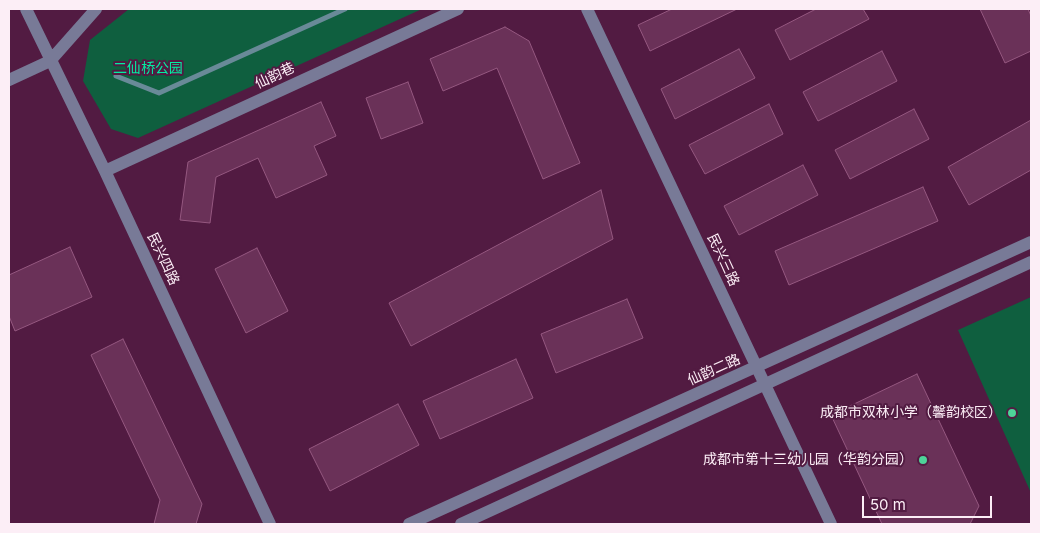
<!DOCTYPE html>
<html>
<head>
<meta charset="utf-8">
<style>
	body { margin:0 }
	#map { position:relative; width:1040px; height:533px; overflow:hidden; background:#521b42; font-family:Inter,sans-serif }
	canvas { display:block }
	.frame { position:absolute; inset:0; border:10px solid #fceef6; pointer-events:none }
	.scale { position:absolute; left:862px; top:496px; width:130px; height:22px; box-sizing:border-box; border:2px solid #fceef6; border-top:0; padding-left:6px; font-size:15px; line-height:18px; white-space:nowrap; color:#fceef6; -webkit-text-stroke:4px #521b42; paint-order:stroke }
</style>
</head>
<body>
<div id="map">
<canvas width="1040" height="533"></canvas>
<div class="frame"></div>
<div class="scale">50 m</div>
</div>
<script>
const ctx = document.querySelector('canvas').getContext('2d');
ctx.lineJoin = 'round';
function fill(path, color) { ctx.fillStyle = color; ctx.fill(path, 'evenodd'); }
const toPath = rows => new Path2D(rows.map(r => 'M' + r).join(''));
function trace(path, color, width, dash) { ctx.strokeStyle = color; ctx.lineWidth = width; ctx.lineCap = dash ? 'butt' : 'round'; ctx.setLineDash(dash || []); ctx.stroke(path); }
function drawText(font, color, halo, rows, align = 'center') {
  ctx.font = font + ' Inter,"Noto Sans SC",sans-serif'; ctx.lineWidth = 4; ctx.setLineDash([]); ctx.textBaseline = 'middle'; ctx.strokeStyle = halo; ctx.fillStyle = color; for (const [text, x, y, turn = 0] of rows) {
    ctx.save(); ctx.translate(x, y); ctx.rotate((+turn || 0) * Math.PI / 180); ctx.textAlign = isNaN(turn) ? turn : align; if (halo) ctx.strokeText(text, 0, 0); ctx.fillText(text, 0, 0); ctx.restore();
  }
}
fill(toPath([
	[129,9,422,9,138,138,111,129,83,81,90,40],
	[1031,297,1031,493,958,330]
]), '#0f5f3f');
trace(toPath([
	[116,76,159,93,345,9]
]), '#698a98', 5);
const building = toPath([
	[672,9,737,9,650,51,638,25,672,9],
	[816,9,863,9,869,19,790,60,775,30,816,9],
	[980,9,1028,9,1031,16,1031,51,1005,63,980,9],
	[505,27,529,41,580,163,543,179,497,68,443,91,430,59,505,27],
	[739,49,755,78,675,119,661,89,739,49],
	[882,51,897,81,818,121,803,92,882,51],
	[408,82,423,123,381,139,366,98,408,82],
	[321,102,336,136,314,146,327,175,276,198,258,158,216,177,210,223,180,220,188,162,321,102],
	[769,104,783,134,705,174,689,145,769,104],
	[914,109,929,139,850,179,835,150,914,109],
	[1031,120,1031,170,969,205,948,167,1031,120],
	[803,165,818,195,739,235,724,206,803,165],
	[923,187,938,221,789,285,775,251,923,187],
	[601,190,613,239,411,346,389,303,601,190],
	[70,247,92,297,15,331,9,316,9,275,70,247],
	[257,248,288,311,246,333,215,269,257,248],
	[627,299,643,338,556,373,541,334,627,299],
	[123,339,202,504,196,524,154,524,160,500,91,355,123,339],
	[516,359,533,398,440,439,423,401,516,359],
	[917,374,979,506,970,524,882,524,831,415,917,374],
	[398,404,419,445,330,491,309,449,398,404]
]);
fill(building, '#6a3158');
trace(building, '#955880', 1);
trace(toPath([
	[26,9,105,171,270,524],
	[587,9,831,524],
	[9,80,50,61,96,9],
	[105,171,458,9],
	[409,524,1031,242],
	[461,524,1031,262]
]), '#787a97', 12);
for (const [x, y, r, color] of [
	[1012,413,5,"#4ed399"],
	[923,460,5,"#4ed399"]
]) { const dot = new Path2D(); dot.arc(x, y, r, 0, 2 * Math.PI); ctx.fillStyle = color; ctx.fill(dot); trace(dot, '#521b42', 2); }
drawText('14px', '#03eda1', '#521b42', [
	["二仙桥公园",148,69]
]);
drawText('14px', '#fceef6', '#521b42', [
	["仙韵巷",275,76,-25],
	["民兴四路",163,259,65],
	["民兴三路",723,260,65],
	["仙韵二路",714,370,-24]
]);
drawText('14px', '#fceef6', '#521b42', [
	["成都市双林小学（馨韵校区）",1002,413],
	["成都市第十三幼儿园（华韵分园）",913,460]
], 'right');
</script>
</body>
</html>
